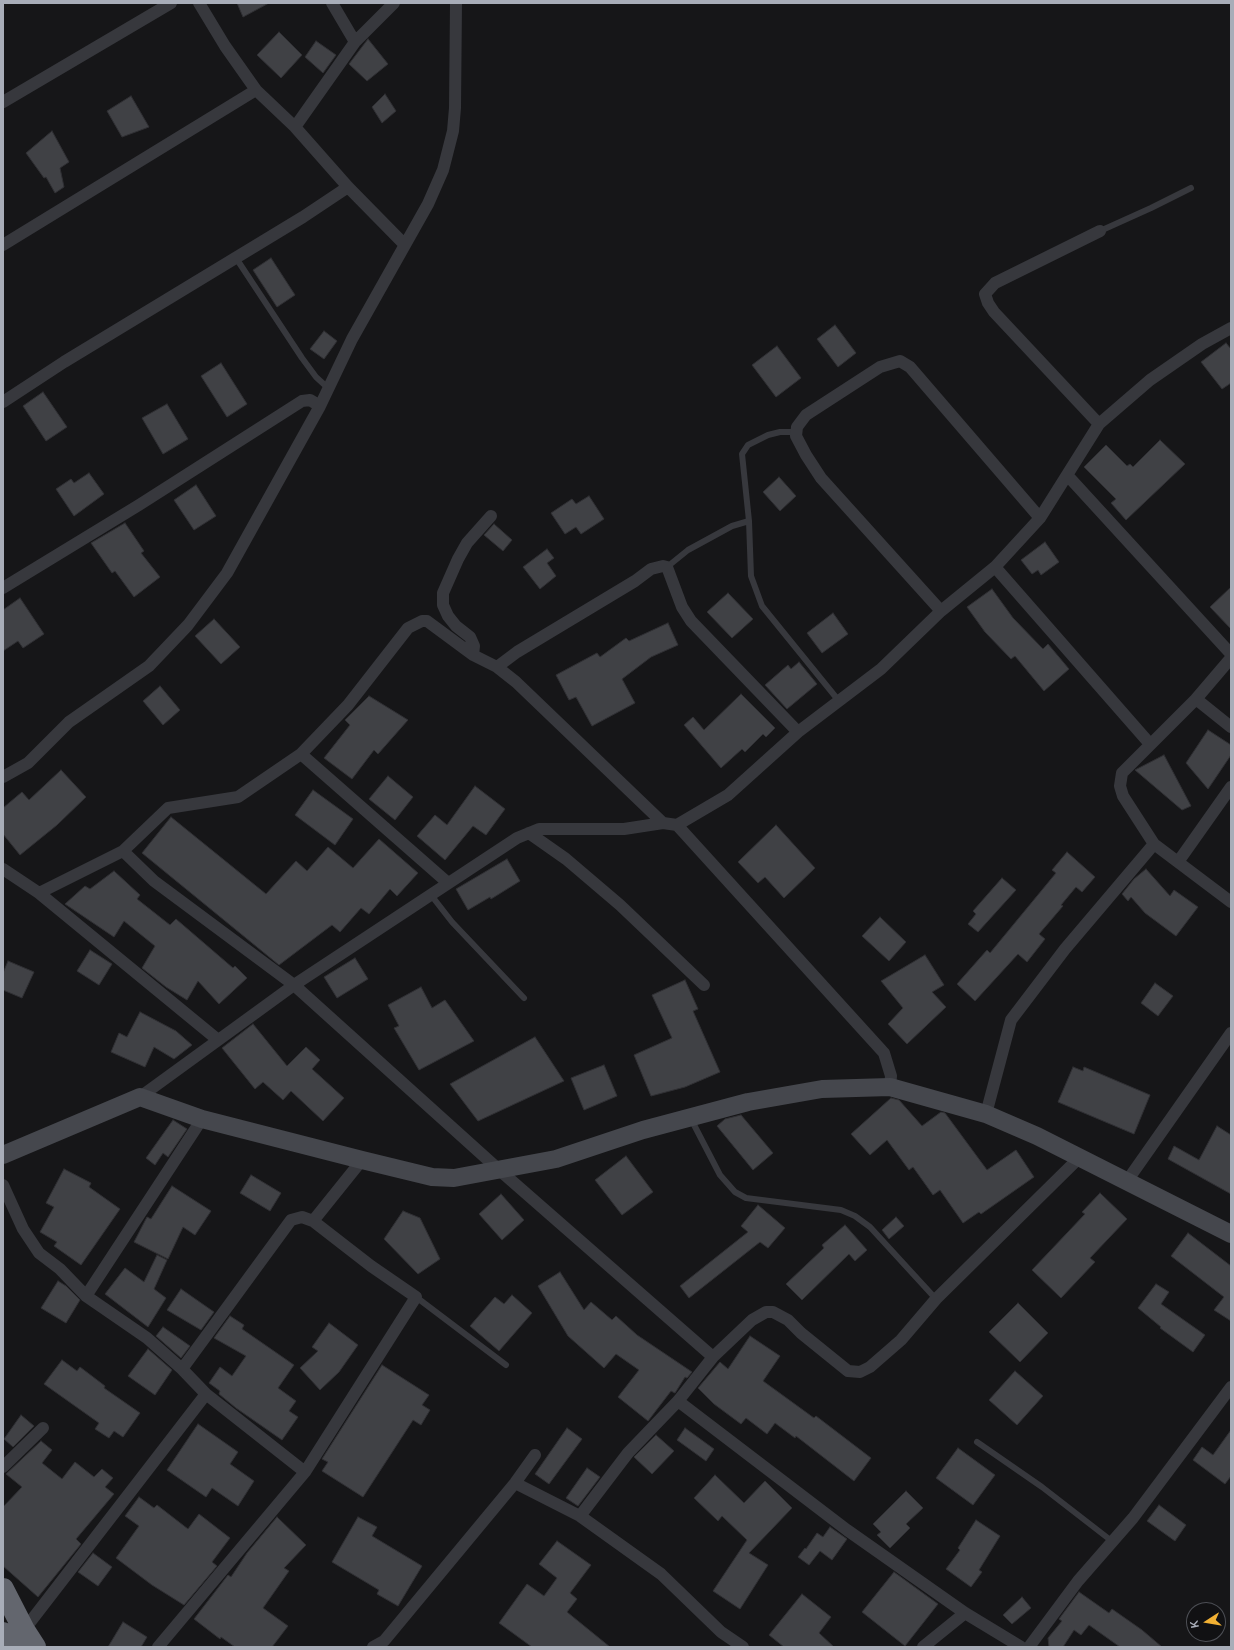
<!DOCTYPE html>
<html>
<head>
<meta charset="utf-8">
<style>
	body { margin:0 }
	#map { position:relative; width:1234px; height:1650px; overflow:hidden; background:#161618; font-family:Raleway,sans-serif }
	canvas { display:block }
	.frame { position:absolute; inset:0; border:4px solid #a8adb8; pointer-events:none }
	.north { position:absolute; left:1186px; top:1602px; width:40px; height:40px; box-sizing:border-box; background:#111113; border:1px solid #4d4f55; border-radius:50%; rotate:258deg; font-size:11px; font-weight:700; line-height:16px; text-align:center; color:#a8adb8 }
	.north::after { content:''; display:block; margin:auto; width:14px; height:18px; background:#f2b134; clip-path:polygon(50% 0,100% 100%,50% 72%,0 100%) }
</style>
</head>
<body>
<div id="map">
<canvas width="1234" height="1650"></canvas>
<div class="frame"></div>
<div class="north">K</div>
</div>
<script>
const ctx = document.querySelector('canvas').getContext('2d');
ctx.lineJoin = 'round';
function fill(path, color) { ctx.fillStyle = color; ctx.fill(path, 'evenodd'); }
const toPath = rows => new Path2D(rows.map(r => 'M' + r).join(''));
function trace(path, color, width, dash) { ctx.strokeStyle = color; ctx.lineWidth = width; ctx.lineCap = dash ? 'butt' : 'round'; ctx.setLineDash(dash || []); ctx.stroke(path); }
const building = toPath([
	[237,3,269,3,243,17,237,3],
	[279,32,302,55,281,78,257,55,279,32],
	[368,39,388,64,367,81,349,64,368,39],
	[316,41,336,55,323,73,305,57,316,41],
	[385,94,396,111,382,123,372,107,385,94],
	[131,96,149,127,122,137,107,111,131,96],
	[52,131,69,162,60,168,64,187,55,193,46,177,44,178,26,153,52,131],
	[271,258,295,295,277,307,253,270,271,258],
	[835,325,856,353,838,367,817,339,835,325],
	[324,331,337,341,324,359,310,349,324,331],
	[1226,343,1231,349,1231,383,1222,389,1201,362,1226,343],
	[777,346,801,378,776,397,752,365,777,346],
	[221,363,247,404,227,417,201,376,221,363],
	[43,392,67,427,46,441,23,406,43,392],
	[167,404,188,439,163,454,142,418,167,404],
	[1160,440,1185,464,1126,520,1111,503,1116,499,1084,467,1106,445,1127,466,1130,464,1133,467,1160,440],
	[89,473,104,494,74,516,56,489,71,479,74,483,89,473],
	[779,477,796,496,780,511,763,492,779,477],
	[196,485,216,516,194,530,174,500,196,485],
	[589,496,604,519,581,534,576,527,565,534,551,513,572,499,576,504,589,496],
	[125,523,144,551,141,553,160,577,134,597,115,571,112,573,91,543,125,523],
	[494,524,512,540,503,551,484,535,494,524],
	[1045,542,1059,562,1041,575,1038,570,1032,574,1021,560,1045,542],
	[547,549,554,558,547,563,556,576,540,589,523,567,547,549],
	[1231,587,1231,629,1210,607,1231,587],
	[992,589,1013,618,1043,649,1048,644,1069,669,1044,691,1015,656,1011,659,985,632,967,607,992,589],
	[728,593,753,619,732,638,707,612,728,593],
	[20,598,44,634,23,648,18,641,3,651,3,610,20,598],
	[833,613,848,634,822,653,807,633,833,613],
	[214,619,240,647,221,664,195,636,214,619],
	[668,623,678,645,651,657,622,679,635,703,592,726,576,697,569,700,556,675,597,653,600,657,626,638,629,641,668,623],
	[799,662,817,684,787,709,765,685,788,665,791,669,799,662],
	[160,686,180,710,163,725,143,701,160,686],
	[741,694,775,728,766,737,763,734,745,752,742,749,721,768,684,725,693,717,704,730,741,694],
	[369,696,408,720,378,754,374,750,352,779,324,758,350,725,345,720,369,696],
	[1208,730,1231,745,1231,755,1208,789,1186,763,1208,730],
	[1164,755,1191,806,1182,810,1135,770,1164,755],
	[61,770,86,797,57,825,20,855,3,834,3,808,22,792,29,800,61,770],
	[388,776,413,797,395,820,369,799,388,776],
	[475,786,505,809,486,835,473,826,445,860,417,836,435,815,447,825,475,786],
	[313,790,353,819,335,845,295,815,313,790],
	[171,817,266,894,296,861,307,871,328,847,353,868,379,839,418,873,397,896,390,889,369,914,361,908,340,932,332,925,279,965,142,853,171,817],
	[776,825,815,868,784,898,765,877,758,883,738,862,776,825],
	[1067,852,1095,877,1082,892,1076,887,1061,905,1063,906,1039,934,1045,939,1027,962,1018,954,975,1001,957,984,987,950,990,953,1056,873,1052,870,1067,852],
	[507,859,520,881,491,899,490,897,468,910,456,889,507,859],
	[1146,869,1170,896,1174,890,1198,907,1176,936,1145,913,1131,897,1128,901,1122,894,1134,879,1146,869],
	[114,871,140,895,137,899,170,925,176,919,233,968,235,966,247,978,219,1004,198,981,187,1000,166,987,142,968,155,946,124,921,114,937,65,904,85,886,90,889,114,871],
	[1002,878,1016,890,978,932,968,924,976,914,973,911,1002,878],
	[880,917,906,942,889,961,862,936,880,917],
	[90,950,112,964,99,985,77,971,90,950],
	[925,955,944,985,932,992,946,1007,907,1044,888,1024,903,1008,881,981,925,955],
	[355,958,368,979,337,998,324,977,355,958],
	[8,961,34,972,22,998,3,990,3,973,8,961],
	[685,980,698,1009,693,1011,720,1072,685,1087,651,1096,634,1055,672,1038,652,995,685,980],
	[1155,983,1173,996,1158,1016,1141,1003,1155,983],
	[421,987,432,1008,445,1000,474,1041,419,1070,394,1028,399,1026,388,1005,421,987],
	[140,1012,176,1031,192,1045,174,1059,154,1047,145,1067,111,1052,119,1033,127,1037,140,1012],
	[253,1024,287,1066,306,1047,320,1060,312,1069,344,1098,323,1121,291,1091,283,1100,263,1082,255,1089,222,1048,253,1024],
	[535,1037,564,1081,478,1121,450,1084,535,1037],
	[604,1065,617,1096,584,1110,571,1078,604,1065],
	[1073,1067,1083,1071,1084,1067,1150,1095,1134,1134,1058,1102,1073,1067],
	[891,1098,899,1100,922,1126,941,1112,945,1113,987,1170,1016,1150,1034,1177,981,1214,979,1212,963,1223,940,1190,933,1195,913,1167,909,1170,887,1140,870,1155,851,1134,891,1098],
	[741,1115,773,1153,753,1170,717,1126,725,1119,741,1115],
	[173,1120,187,1129,168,1157,163,1153,155,1165,146,1158,173,1120],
	[1217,1126,1231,1135,1231,1194,1168,1159,1174,1146,1199,1160,1217,1126],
	[626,1156,653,1192,622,1215,595,1180,626,1156],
	[64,1169,91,1183,89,1187,120,1209,81,1265,54,1246,57,1242,40,1232,54,1207,46,1203,64,1169],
	[251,1175,281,1193,270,1211,240,1193,251,1175],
	[172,1186,211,1211,195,1235,183,1227,168,1259,134,1242,147,1217,151,1219,172,1186],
	[1100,1193,1127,1219,1090,1258,1095,1262,1061,1298,1032,1270,1085,1214,1082,1212,1100,1193],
	[501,1194,524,1220,502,1240,479,1214,501,1194],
	[758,1205,785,1228,768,1248,760,1242,689,1298,680,1286,748,1232,741,1226,758,1205],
	[403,1211,420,1218,440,1259,418,1274,384,1239,403,1211],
	[896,1217,904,1226,889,1239,882,1230,896,1217],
	[845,1225,867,1250,855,1261,849,1254,802,1300,786,1284,824,1248,822,1245,845,1225],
	[1188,1233,1231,1266,1231,1321,1214,1310,1224,1297,1171,1256,1188,1233],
	[157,1255,167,1260,154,1289,166,1298,148,1327,105,1294,125,1268,144,1282,157,1255],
	[560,1272,584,1310,591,1302,612,1320,616,1316,637,1335,692,1372,687,1378,685,1377,675,1393,671,1391,648,1421,618,1397,639,1370,616,1354,604,1368,568,1336,538,1286,560,1272],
	[58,1281,66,1286,80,1300,66,1323,41,1308,58,1281],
	[1156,1284,1169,1292,1161,1304,1205,1335,1193,1352,1160,1328,1161,1327,1138,1308,1156,1284],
	[181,1289,214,1312,201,1330,167,1310,181,1289],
	[512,1295,532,1313,499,1351,470,1326,495,1297,504,1304,512,1295],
	[1018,1303,1048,1333,1020,1362,989,1332,1018,1303],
	[230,1316,244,1325,242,1329,294,1365,278,1388,296,1401,289,1411,298,1417,282,1440,236,1408,219,1394,220,1391,209,1383,220,1367,232,1376,246,1356,214,1338,230,1316],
	[329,1323,358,1345,339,1372,320,1390,300,1368,318,1351,312,1347,329,1323],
	[163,1327,190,1346,181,1358,156,1336,163,1327],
	[750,1336,780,1356,763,1381,814,1418,816,1416,871,1458,854,1481,796,1436,795,1438,775,1423,767,1434,746,1418,741,1424,714,1404,698,1388,720,1362,728,1369,750,1336],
	[148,1349,172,1370,155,1395,128,1376,148,1349],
	[62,1360,77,1371,80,1367,105,1386,104,1388,140,1413,123,1437,114,1431,109,1438,95,1429,99,1423,44,1384,62,1360],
	[382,1365,429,1395,422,1405,430,1410,421,1425,413,1420,363,1497,322,1471,328,1462,322,1459,382,1365],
	[1015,1371,1043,1396,1017,1425,989,1400,1015,1371],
	[21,1415,34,1426,13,1447,4,1439,21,1415],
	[198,1424,238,1452,230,1464,254,1481,238,1506,212,1488,206,1497,167,1470,198,1424],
	[567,1428,582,1439,549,1484,535,1474,567,1428],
	[685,1428,714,1449,706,1461,677,1440,685,1428],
	[1231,1430,1231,1476,1225,1484,1193,1460,1202,1447,1213,1455,1231,1430],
	[656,1435,674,1451,652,1474,634,1457,656,1435],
	[41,1441,52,1450,42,1463,62,1479,75,1462,94,1477,102,1469,113,1478,105,1487,114,1494,76,1539,81,1544,38,1597,3,1566,3,1507,22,1487,6,1474,41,1441],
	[958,1448,995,1475,973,1505,936,1478,958,1448],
	[587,1468,600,1477,578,1506,566,1498,587,1468],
	[715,1475,744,1503,765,1481,792,1508,749,1553,768,1565,740,1609,713,1591,747,1540,722,1516,718,1521,694,1498,715,1475],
	[906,1491,923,1508,906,1524,910,1528,890,1548,877,1535,881,1532,873,1524,906,1491],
	[139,1497,154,1508,157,1505,188,1529,199,1514,230,1538,212,1562,217,1566,184,1605,152,1585,116,1558,139,1526,125,1516,139,1497],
	[1159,1505,1186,1525,1175,1541,1147,1521,1159,1505],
	[277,1517,306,1545,284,1568,289,1571,263,1608,288,1626,272,1647,235,1647,221,1637,220,1639,194,1619,228,1575,231,1577,247,1553,277,1517],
	[358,1517,377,1527,372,1536,422,1566,398,1606,377,1594,379,1590,332,1562,358,1517],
	[976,1520,1000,1536,979,1570,982,1572,971,1587,946,1569,960,1550,958,1548,976,1520],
	[830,1527,847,1539,832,1560,820,1551,809,1565,798,1557,805,1548,806,1549,817,1533,823,1537,830,1527],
	[557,1541,591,1565,570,1593,577,1599,567,1612,610,1647,532,1647,499,1623,527,1584,544,1596,557,1578,539,1564,557,1541],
	[93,1553,112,1567,98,1586,78,1572,93,1553],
	[894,1572,938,1604,905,1646,862,1612,894,1572],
	[1079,1592,1109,1613,1112,1609,1142,1630,1162,1647,1120,1647,1089,1625,1081,1635,1074,1630,1063,1647,1049,1647,1048,1638,1062,1621,1059,1619,1079,1592],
	[802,1594,831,1617,819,1633,834,1647,784,1647,769,1635,802,1594],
	[1022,1597,1031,1608,1012,1624,1003,1615,1022,1597],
	[123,1622,147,1637,141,1647,108,1647,123,1622]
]);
fill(building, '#404145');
trace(building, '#303034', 1);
trace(toPath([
	[1100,231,1151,208,1191,188],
	[236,258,302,358,316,377,328,388],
	[797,432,780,432,768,435,748,445,742,454,749,521,751,576,762,606,839,701],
	[667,567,688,550,732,526,749,521],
	[431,895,452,922,524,998],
	[691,1119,720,1175,735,1192,746,1198,841,1210,855,1216,870,1227,936,1299],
	[416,1297,506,1365],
	[977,1442,1042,1487,1113,1542]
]), '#37383d', 6);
trace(toPath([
	[199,3,225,46,256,90,295,127,348,187,404,244],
	[332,3,355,42],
	[3,102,171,3],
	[295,127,355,42,394,3],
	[3,245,256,90],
	[3,402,64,362,303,217,348,187],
	[1099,424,994,312,988,303,985,294,995,283,1100,231],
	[1068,476,1231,654],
	[995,567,1150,744],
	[3,588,139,505,302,401,310,400,320,406],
	[941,611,821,478,806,455,796,436,797,427,806,415,880,367,900,361,910,367,1040,518],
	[473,655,474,646,470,637,456,626,448,616,443,605,443,593,458,559,467,543,491,516],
	[1231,658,1196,699,1231,727],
	[497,667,517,652,635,581,651,569,663,566,667,567,682,607,691,621,798,732],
	[1196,699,1122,773,1120,786,1123,796,1154,844,1231,902],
	[301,754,448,883],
	[3,777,28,763,69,722,149,666,188,625,227,573,320,406,352,339,428,204,443,170,453,131,455,108,456,3],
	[677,825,884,1053,891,1076,890,1087],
	[529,833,566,859,620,905,704,985],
	[123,851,154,881,294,985,497,1168,713,1357,678,1401,628,1453,580,1516],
	[1178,862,1231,787],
	[3,869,39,893,218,1040],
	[39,893,123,851,168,808,238,797,301,754,348,705,408,628,422,621,427,621,473,655,497,667,516,682,663,823],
	[140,1097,294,985,517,838,539,829,624,829,663,823,677,825,728,795,798,732,881,669,941,611,995,567,1040,518,1099,424,1150,380,1202,344,1231,328],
	[986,1114,1011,1020,1065,949,1154,844],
	[1127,1181,1231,1033],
	[3,1185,23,1229,39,1253,60,1269,86,1296,147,1338,182,1369,206,1394,305,1472],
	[313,1221,362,1160],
	[86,1296,202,1119],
	[713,1357,752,1320,766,1312,773,1312,788,1320,801,1333,848,1371,860,1372,870,1367,901,1340,936,1299,1080,1157],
	[678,1401,847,1530,965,1613,1021,1647],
	[3,1467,43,1428],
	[515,1483,580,1516,661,1574,721,1632,743,1647],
	[24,1630,206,1394],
	[158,1647,305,1472,416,1297,371,1266,313,1221,302,1217,291,1220,182,1369],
	[373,1647,384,1641,515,1483,535,1455],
	[923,1647,965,1613],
	[1029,1647,1078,1581,1133,1518,1231,1387]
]), '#37383d', 12);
trace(toPath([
	[3,1155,140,1097,202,1119,362,1160,432,1177,454,1178,556,1159,643,1130,748,1102,822,1089,890,1087,986,1114,1037,1136,1231,1234]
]), '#45474d', 18);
trace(toPath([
	[3,1589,24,1630,35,1647],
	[3,1633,11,1647]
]), '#63666e', 22);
</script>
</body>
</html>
